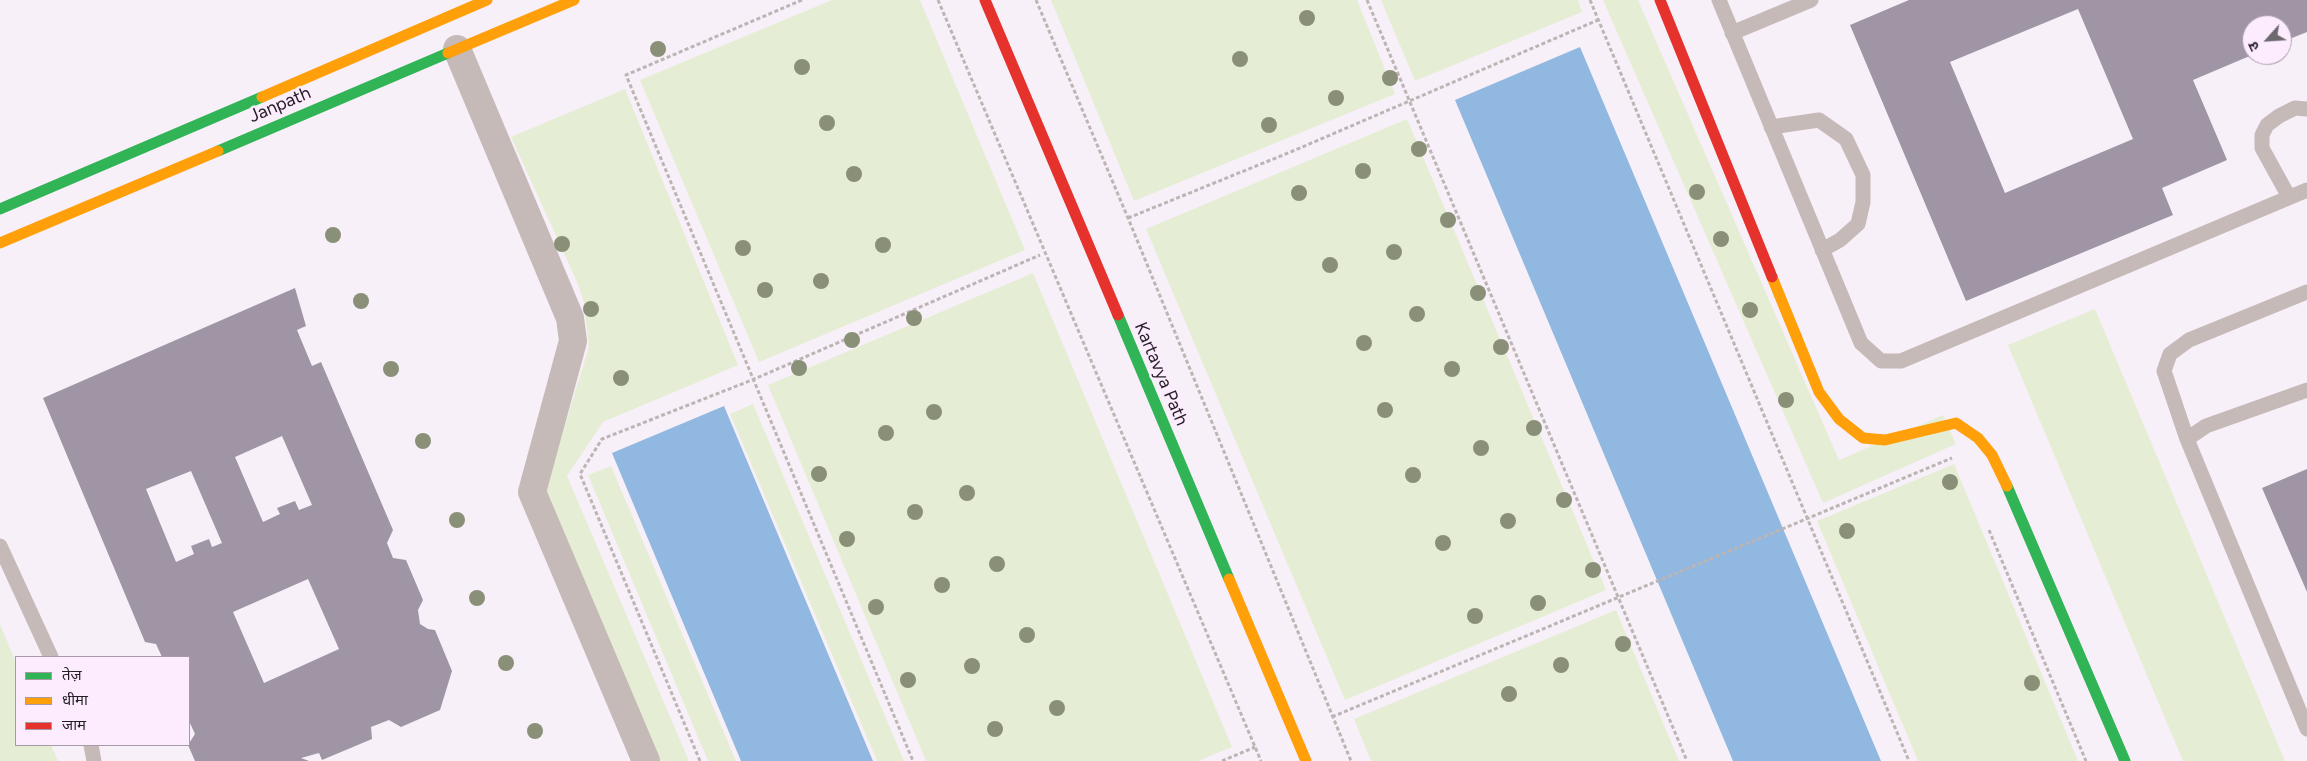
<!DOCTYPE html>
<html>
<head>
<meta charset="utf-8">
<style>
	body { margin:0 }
	#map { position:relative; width:2307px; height:761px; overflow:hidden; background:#f8f0f9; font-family:Figtree,"Noto Sans Devanagari",sans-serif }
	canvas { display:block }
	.legend { position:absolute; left:15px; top:656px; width:175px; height:90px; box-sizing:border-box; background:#fcecfd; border:1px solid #a59aa6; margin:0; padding:6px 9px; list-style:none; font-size:15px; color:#231e24 }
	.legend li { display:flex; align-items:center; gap:10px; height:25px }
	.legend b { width:25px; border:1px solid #a59aa6 }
	.north { position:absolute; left:2242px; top:15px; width:50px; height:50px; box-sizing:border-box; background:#fcecfd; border:1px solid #a59aa6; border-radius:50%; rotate:244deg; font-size:14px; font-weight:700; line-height:20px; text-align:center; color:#231e24 }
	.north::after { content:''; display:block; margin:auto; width:18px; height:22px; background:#6e686f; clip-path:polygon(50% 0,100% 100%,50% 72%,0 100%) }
</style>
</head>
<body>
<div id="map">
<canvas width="2307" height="761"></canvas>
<ul class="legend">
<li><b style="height:6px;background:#30b455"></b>तेज़</li>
<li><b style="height:6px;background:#ff9f0a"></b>धीमा</li>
<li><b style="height:6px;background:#e5322d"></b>जाम</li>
</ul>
<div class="north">उ</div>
</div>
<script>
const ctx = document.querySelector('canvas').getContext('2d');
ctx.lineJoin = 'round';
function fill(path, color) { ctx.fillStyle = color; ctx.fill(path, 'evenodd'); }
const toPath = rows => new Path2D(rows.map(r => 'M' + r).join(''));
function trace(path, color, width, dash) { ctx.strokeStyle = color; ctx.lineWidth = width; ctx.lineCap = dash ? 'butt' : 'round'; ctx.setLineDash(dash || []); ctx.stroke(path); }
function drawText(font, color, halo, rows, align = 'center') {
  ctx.font = font + ' Figtree,sans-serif'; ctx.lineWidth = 5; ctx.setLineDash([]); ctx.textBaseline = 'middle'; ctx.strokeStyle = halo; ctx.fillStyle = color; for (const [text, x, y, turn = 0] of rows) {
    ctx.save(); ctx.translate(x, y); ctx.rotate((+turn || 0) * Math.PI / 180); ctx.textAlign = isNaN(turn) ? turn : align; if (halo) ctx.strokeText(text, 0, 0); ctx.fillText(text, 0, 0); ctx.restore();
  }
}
fill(toPath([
	[832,0,920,0,1025,250,759,362,640,80],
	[1051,0,1357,0,1395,94,1134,201],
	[1381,0,1578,0,1582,12,1415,81],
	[1603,0,1638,0,1839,460,1943,415,1956,444,1823,503],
	[625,89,738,365,603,422,567,476,689,761,656,761,545,489,589,347,584,302,577,282,511,137],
	[1407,119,1606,590,1345,700,1146,229],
	[1033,273,1232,747,1198,761,926,761,768,385],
	[2095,309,2285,761,2183,761,2008,345],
	[753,404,904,761,877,761,730,414],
	[1954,464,2078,761,1918,761,1817,521],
	[611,466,736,761,708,761,588,475],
	[1616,610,1679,761,1371,761,1354,719],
	[0,624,16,663,16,745,51,745,58,761,0,761]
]), '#e5eed4');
fill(toPath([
	[1580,47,1881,761,1733,761,1455,100],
	[724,406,873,761,741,761,612,453]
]), '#90b8e0');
fill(toPath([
	[1909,0,2307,0,2307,32,2282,42,2282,25,2252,25,2252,55,2193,80,2227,160,2162,188,2173,215,1966,301,1850,25],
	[2078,9,2133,139,2005,193,1950,62],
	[295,288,306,326,297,330,312,366,321,362,393,530,387,543,393,558,406,560,423,600,418,610,420,624,428,629,435,630,452,671,440,710,401,727,389,720,371,727,372,739,322,760,319,753,301,758,309,761,195,761,188,745,195,734,189,721,189,657,162,657,156,644,145,642,43,398],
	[282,436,312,505,299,510,295,501,277,508,280,514,263,522,235,457],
	[191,471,222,543,212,547,209,539,191,546,194,554,176,562,146,489],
	[308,579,339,649,264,683,233,612],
	[2307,469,2307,592,2262,488]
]), '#9f95a4');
trace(toPath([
	[802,0,626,75,913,761],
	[938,0,1261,761],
	[1036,0,1128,218,1351,761],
	[1367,0,1687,761],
	[1590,0,1909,761],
	[1128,218,1293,151,1598,20],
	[1989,530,2086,761],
	[1332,717,1952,458],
	[700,761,580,474,602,439,752,380,1040,255],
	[1222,761,1255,747]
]), '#bdb4b4', 3, [4, 2.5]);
trace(toPath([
	[1719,0,1861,343,1881,361,1901,361,2307,190],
	[1732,33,1811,0],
	[1771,127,1819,120,1846,139,1863,175,1863,202,1858,224,1840,240,1822,250],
	[2289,197,2262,148,2262,135,2267,125,2279,116,2295,108,2307,109],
	[2307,292,2189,340,2170,354,2164,371,2187,439,2307,729],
	[2187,439,2206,426,2307,390],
	[0,546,51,657],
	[91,745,94,761]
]), '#c6bab8', 15);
trace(toPath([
	[457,49,570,318,573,341,532,492,646,761]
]), '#c6bab8', 28);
trace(toPath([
	[218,151,448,53],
	[0,209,262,97],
	[1118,315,1229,579],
	[2007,486,2125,761]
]), '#30b455', 11);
trace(toPath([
	[448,53,574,0],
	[262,97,487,0],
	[0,243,218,151],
	[1772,277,1819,392,1839,419,1863,438,1885,440,1956,423,1978,438,1992,455,2007,486],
	[1229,579,1306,761]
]), '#ff9f0a', 11);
trace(toPath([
	[985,0,1118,315],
	[1660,0,1772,277]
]), '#e5322d', 11);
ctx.fillStyle = '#899077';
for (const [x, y] of [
	[1307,18],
	[658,49],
	[1240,59],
	[802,67],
	[1390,78],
	[1336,98],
	[827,123],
	[1269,125],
	[1419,149],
	[1363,171],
	[854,174],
	[1697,192],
	[1299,193],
	[1448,220],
	[333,235],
	[1721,239],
	[562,244],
	[883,245],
	[743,248],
	[1394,252],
	[1330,265],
	[821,281],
	[765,290],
	[1478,293],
	[361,301],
	[591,309],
	[1750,310],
	[1417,314],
	[914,318],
	[852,340],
	[1364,343],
	[1501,347],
	[799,368],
	[391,369],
	[1452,369],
	[621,378],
	[1786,400],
	[1385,410],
	[934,412],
	[1534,428],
	[886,433],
	[423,441],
	[1481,448],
	[819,474],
	[1413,475],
	[1950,482],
	[967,493],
	[1564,500],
	[915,512],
	[457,520],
	[1508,521],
	[1847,531],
	[847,539],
	[1443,543],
	[997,564],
	[1593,570],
	[942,585],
	[477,598],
	[1538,603],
	[876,607],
	[1475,616],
	[1027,635],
	[1623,644],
	[506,663],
	[1561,665],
	[972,666],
	[908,680],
	[2032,683],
	[1509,694],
	[1057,708],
	[995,729],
	[535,731]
]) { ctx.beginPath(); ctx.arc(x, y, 8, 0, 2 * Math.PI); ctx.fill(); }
drawText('18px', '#231e24', '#fcecfd', [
	["Janpath",280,105,-23],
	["Kartavya Path",1161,374,67]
]);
</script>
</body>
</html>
